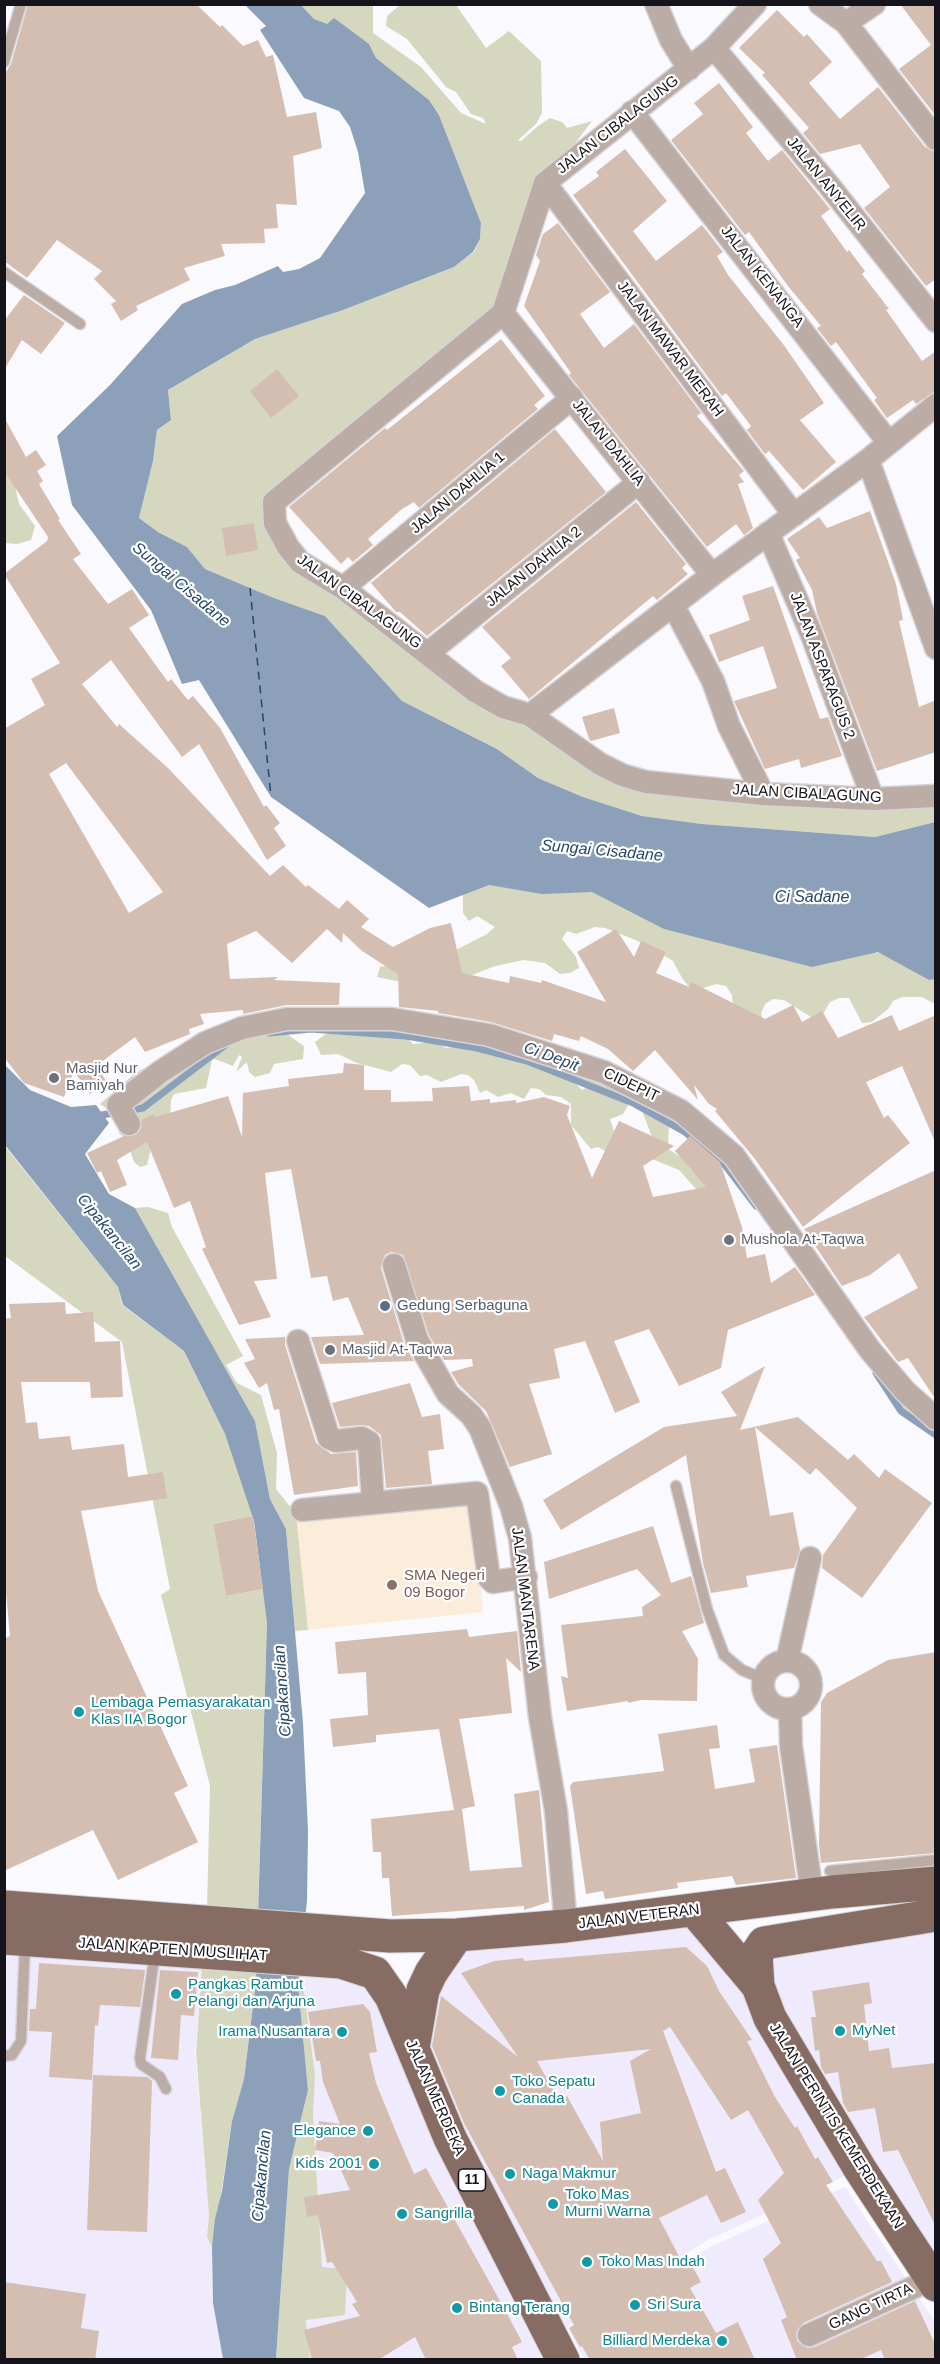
<!DOCTYPE html>
<html>
<head>
<meta charset="utf-8">
<style>
	body { margin:0 }
	#map { position:relative; width:940px; height:2364px; overflow:hidden; background:#faf9fd; font-family:Helvetica,sans-serif }
	canvas { display:block }
	.frame { position:absolute; inset:0; border:6px solid #16141b; pointer-events:none }
</style>
</head>
<body>
<div id="map">
<canvas width="940" height="2364"></canvas>
<div class="frame"></div>
</div>
<script>
const ctx = document.querySelector('canvas').getContext('2d');
ctx.lineJoin = 'round';
function fill(path, color) { ctx.fillStyle = color; ctx.fill(path, 'evenodd'); }
const toPath = rows => new Path2D(rows.map(r => 'M' + r).join(''));
function trace(path, color, width, dash) { ctx.strokeStyle = color; ctx.lineWidth = width; ctx.lineCap = dash ? 'butt' : 'round'; ctx.setLineDash(dash || []); ctx.stroke(path); }
function drawText(font, color, halo, rows, align = 'center') {
  ctx.font = font + ' Helvetica,sans-serif'; ctx.lineWidth = 4.5; ctx.setLineDash([]); ctx.textBaseline = 'middle'; ctx.strokeStyle = halo; ctx.fillStyle = color; for (const [text, x, y, turn = 0] of rows) {
    ctx.save(); ctx.translate(x, y); ctx.rotate((+turn || 0) * Math.PI / 180); ctx.textAlign = isNaN(turn) ? turn : align; if (halo) ctx.strokeText(text, 0, 0); ctx.fillText(text, 0, 0); ctx.restore();
  }
}
fill(toPath([
	[695,1911,756,1961,935,1915,935,2264,860,2169,708,2240,552,2336,563,2359,310,2359,306,2320,346,2269,322,2267,313,2115,315,2075,300,1961,341,1962,394,2004,457,1935],
	[5,1956,202,1966,195,2052,212,2247,213,2304,223,2359,5,2360],
	[845,2187,935,2322,935,2359,584,2359,568,2328,712,2246]
]), '#efebfd');
fill(toPath([
	[472,1496,483,1612,308,1630,296,1514]
]), '#fbedda');
fill(toPath([
	[301,5,373,5,373,33,421,67,461,113,486,124,483,118,471,114,456,92,446,87,407,39,386,26,387,16,400,5,456,5,486,48,509,31,541,61,542,113,536,124,518,140,521,141,538,126,550,118,562,122,567,128,592,121,545,183,503,313,274,502,288,547,428,653,646,782,935,793,935,822,875,837,702,824,642,816,583,797,538,778,497,749,402,701,325,616,274,598,205,569,187,547,158,532,139,518,153,461,157,430,171,420,168,390,255,339,343,310,454,267,474,252,480,239,481,223,439,115,429,100,376,58,369,44,314,19],
	[4,443,17,462,16,491,19,504,35,526,31,540,17,544,5,543],
	[523,865,848,958,869,952,935,956,935,1004,922,997,902,997,893,1001,888,1009,872,1022,862,1023,849,998,839,998,830,1002,820,1019,811,1017,784,1000,773,999,765,1004,761,1014,765,1024,733,1004,732,995,726,986,716,984,697,990,688,986,682,978,673,961,643,943,605,928,595,927,576,934,567,931,562,939,576,957,579,968,570,973,560,974,545,963,524,960,495,966,465,978,406,983,377,977,380,967,448,954,487,934,495,927,477,916,469,921,463,913,463,891],
	[291,1020,527,1044,711,1133,935,1418,935,1435,901,1411,724,1164,685,1132,669,1123,668,1149,688,1162,689,1168,710,1188,696,1189,679,1170,647,1157,652,1137,641,1108,630,1102,623,1114,610,1119,619,1146,607,1152,598,1147,591,1149,571,1125,571,1104,561,1097,546,1095,539,1089,531,1088,524,1099,511,1093,498,1097,486,1090,480,1093,474,1080,468,1075,461,1074,441,1082,427,1075,420,1076,410,1065,402,1064,391,1072,357,1063,338,1054,321,1055,315,1042,330,1031,284,1032,304,1046,303,1059,274,1064,270,1073,255,1077,249,1072,247,1062,236,1072,242,1057,239,1055,233,1066,215,1059,212,1060,206,1088,174,1094,171,1100,170,1119,151,1148,147,1165,140,1167,134,1162,127,1141,119,1133,116,1115,100,1104,133,1075,205,1031],
	[407,1038,448,1043,460,1046,446,1048,434,1042,413,1044],
	[538,1066,543,1067,607,1093,588,1087,582,1090,572,1080],
	[4,1145,118,1287,122,1305,184,1351,225,1434,253,1516,213,1524,226,1596,263,1589,267,1623,258,1912,207,1908,210,1786,161,1595,170,1589,122,1342,5,1256],
	[148,1207,168,1213,172,1227,243,1356,226,1365,237,1383,261,1395,277,1453,276,1489,296,1514,308,1630,295,1631,286,1529,270,1499,255,1421,135,1208],
	[300,1961,315,2075,313,2115,322,2267,347,2269,345,2315,306,2320,310,2359,276,2360,289,2169,308,2090,298,1984],
	[202,1966,257,1971,244,2079,232,2121,220,2200,222,2217,216,2241,212,2247,207,2237,209,2215,196,2052]
]), '#d5d7bf');
fill(toPath([
	[245,5,301,5,314,19,327,24,334,18,369,44,376,58,429,100,439,115,481,223,480,239,473,252,454,267,343,310,255,339,168,390,171,420,157,430,153,461,139,518,158,532,187,547,205,569,274,598,325,616,402,701,497,749,538,778,583,797,642,816,702,824,875,837,935,822,935,979,929,980,878,952,812,967,664,929,592,892,542,894,489,885,429,908,271,797,199,680,182,684,151,610,72,505,57,436,110,385,182,304,215,290,235,285,278,266,283,272,299,269,320,258,365,193,358,152,350,127,339,111,304,98,260,30,266,26],
	[4,1064,30,1090,71,1107,96,1105,109,1123,85,1154,109,1194,135,1208,255,1421,270,1499,286,1529,303,1723,308,1831,307,1901,298,1984,308,2090,289,2169,276,2359,223,2359,213,2303,212,2247,215,2219,222,2191,232,2121,244,2079,256,1981,267,1623,254,1521,225,1434,184,1351,123,1305,118,1287,5,1145]
]), '#8ca1b9');
trace(toPath([
	[269,1033,311,1029,406,1036,477,1048,527,1061,633,1103,685,1132,724,1164,756,1206],
	[96,1116,143,1108,228,1043],
	[876,1373,901,1411,936,1435]
]), '#8ca1b9', 7);
trace(toPath([
	[250,588,271,797]
]), '#26476b', 1.5, [8, 6]);
fill(toPath([
	[28,4,196,4,220,27,222,25,243,46,258,40,266,57,273,55,287,117,316,112,322,148,293,156,297,205,276,204,278,228,264,229,265,243,221,244,225,256,184,268,190,280,136,306,138,310,121,321,111,304,116,301,94,279,102,271,57,240,27,278,4,261,4,75,11,64],
	[900,4,936,4,936,116,899,69,931,45],
	[777,10,804,37,807,34,832,62,809,83,840,119,878,87,925,147,936,152,936,279,926,286,864,208,890,187,860,144,820,154,803,133,809,128,762,75,765,73,739,48],
	[719,83,753,127,746,133,768,161,782,150,830,209,821,216,847,252,849,250,865,271,862,274,889,309,886,310,922,361,936,351,936,391,916,404,913,400,887,418,874,400,877,398,836,342,831,346,817,328,821,326,788,286,749,232,745,235,671,140,703,114,694,103],
	[625,149,667,201,633,231,656,261,702,225,723,252,717,256,728,275,783,344,824,403,800,420,836,462,803,490,769,451,765,454,747,430,751,426,726,393,722,396,573,195,599,176,596,172],
	[558,223,610,292,580,314,604,348,634,324,701,413,697,416,744,471,739,475,744,482,738,484,753,528,744,535,736,524,707,547,569,375,571,373,524,306,540,261,536,255,543,234],
	[24,295,65,323,41,354,22,340,4,370,4,321],
	[501,339,545,396,534,405,538,409,419,508,414,502,402,509,368,539,373,545,353,562,348,557,341,564,289,507,385,428,387,430],
	[277,369,299,396,271,418,250,391],
	[4,417,26,457,36,450,46,465,37,471,43,481,39,484,60,519,58,520,81,554,73,559,108,604,132,589,149,615,129,628,168,682,171,679,188,700,193,696,220,728,264,807,266,805,280,823,274,828,286,846,267,860,199,744,182,757,111,660,82,684,117,727,119,724,168,768,270,876,283,865,306,887,308,885,339,909,347,900,369,919,361,927,393,947,430,928,451,923,462,973,509,983,510,976,541,983,542,980,606,1002,577,952,616,929,634,957,641,941,666,952,656,973,689,987,691,982,765,1019,793,1005,802,1022,822,1011,838,1038,892,1015,899,1031,936,1015,936,1144,902,1066,866,1082,884,1118,888,1115,910,1143,803,1227,755,1159,715,1111,717,1109,709,1104,694,1085,698,1100,655,1050,633,1071,608,1049,581,1036,579,1041,554,1034,552,1041,491,1022,438,1013,438,1011,399,1007,398,974,362,951,343,933,342,943,327,929,292,963,256,931,227,944,230,979,278,977,274,980,340,983,339,1005,287,1005,243,1014,243,1010,200,1014,204,1024,189,1029,190,1034,145,1052,135,1037,96,1066,107,1082,90,1094,74,1071,64,1097,24,1083,4,1057,4,729,45,705,31,679,60,663,4,574,47,541,48,537,4,471],
	[66,763,163,892,129,913,49,774],
	[555,429,606,492,427,636,400,612,396,612,371,583],
	[636,502,686,564,682,568,688,574,657,600,653,596,529,699,501,666,511,658,482,627],
	[870,511,896,584,903,620,899,621,919,707,936,700,936,752,877,771,817,613,812,590,796,560,800,558,787,539,819,517,827,528],
	[254,523,258,550,226,556,222,528],
	[773,586,820,719,828,717,842,756,801,768,799,759,765,769,734,701,777,688,763,646,719,662,709,635,750,620,742,596],
	[614,708,620,733,591,741,589,739,582,717],
	[344,1063,364,1065,364,1090,391,1090,391,1102,433,1101,432,1088,469,1086,471,1101,490,1099,490,1103,516,1100,516,1103,544,1097,570,1106,567,1115,592,1178,619,1121,674,1146,643,1166,653,1197,706,1187,675,1151,690,1136,720,1162,742,1227,747,1258,765,1254,771,1283,795,1267,815,1295,728,1330,721,1368,679,1386,649,1329,614,1341,640,1402,615,1413,585,1341,554,1349,560,1378,529,1384,552,1454,510,1467,486,1411,459,1385,451,1372,473,1366,472,1359,444,1360,429,1335,403,1255,391,1252,385,1255,381,1268,404,1344,414,1361,320,1364,311,1337,364,1335,348,1297,333,1301,327,1276,311,1278,291,1169,265,1173,277,1279,254,1281,271,1317,239,1325,202,1249,206,1247,190,1201,174,1208,147,1142,117,1160,127,1185,110,1192,101,1171,97,1173,87,1153,124,1136,136,1135,141,1130,142,1120,153,1114,155,1117,228,1096,242,1137,243,1093,289,1086,288,1079,343,1073],
	[936,1170,936,1400,908,1358,898,1362,864,1317,918,1288,899,1253,870,1275,842,1286,804,1229],
	[65,1302,66,1314,93,1312,95,1342,120,1341,123,1397,91,1398,90,1382,21,1382,26,1423,37,1422,39,1439,70,1436,72,1450,124,1444,128,1477,163,1472,167,1498,81,1511,98,1591,188,1786,174,1793,198,1842,118,1880,93,1830,4,1871,4,1639,10,1636,4,1570,4,1319,11,1318,9,1304],
	[285,1337,285,1345,316,1443,331,1454,356,1452,358,1486,294,1495,279,1409,274,1410,267,1383,259,1388,244,1363,255,1359,245,1339],
	[765,1366,740,1430,798,1417,848,1460,854,1454,879,1478,885,1469,932,1503,862,1598,822,1568,823,1555,857,1508,816,1468,810,1475,755,1427,770,1516,793,1512,800,1550,794,1568,746,1576,748,1587,711,1593,703,1563,686,1455,561,1530,543,1500,664,1427,737,1416,721,1392],
	[410,1383,422,1417,440,1414,444,1449,428,1451,432,1484,386,1488,381,1435,369,1426,361,1425,340,1427,332,1403],
	[253,1516,263,1589,226,1596,213,1524],
	[653,1526,671,1583,691,1576,704,1623,682,1631,698,1659,697,1701,641,1700,628,1703,628,1701,567,1711,561,1676,568,1678,561,1625,643,1616,642,1607,661,1595,637,1569,549,1599,544,1562],
	[467,1629,469,1637,517,1631,521,1672,506,1658,512,1713,459,1719,475,1806,462,1809,470,1871,522,1867,514,1794,539,1790,549,1902,524,1910,524,1906,392,1916,389,1878,382,1878,381,1852,373,1852,371,1819,454,1810,439,1729,376,1735,376,1742,333,1747,330,1719,368,1715,366,1672,338,1674,335,1642],
	[936,1652,936,1853,821,1863,819,1845,821,1702,827,1693,888,1660],
	[717,1725,720,1748,709,1749,715,1789,755,1782,749,1749,777,1745,796,1878,736,1885,732,1876,677,1883,678,1888,605,1899,603,1891,586,1894,570,1786,573,1782,664,1771,658,1734],
	[686,1947,707,1966,719,1991,752,2040,747,2041,775,2097,795,2128,797,2126,815,2159,818,2157,833,2182,826,2185,877,2261,881,2261,892,2282,803,2323,796,2333,797,2341,807,2348,815,2347,915,2301,936,2346,936,2360,885,2360,881,2350,859,2360,797,2360,781,2320,787,2317,763,2259,781,2243,758,2200,784,2173,748,2110,731,2120,670,2027,663,2031,716,2172,725,2168,746,2212,721,2223,707,2195,659,2218,684,2266,690,2262,701,2282,690,2288,716,2333,738,2322,755,2360,590,2360,582,2346,580,2347,569,2328,574,2325,464,2123,432,2046,441,1996,518,2057,461,1973,494,1961,523,1958,524,1961],
	[651,2049,630,2061,641,2113,600,2122,603,2161,567,2096,559,2100,537,2061],
	[39,1963,145,1970,140,2007,100,2005,98,2026,95,2025,92,2080,49,2077,52,2032,29,2031,30,2009,36,2009],
	[160,1970,198,1972,194,2016,181,2015,178,2060,151,2058],
	[869,1982,872,2003,864,2005,869,2051,889,2048,892,2068,936,2063,936,2227,898,2150,883,2152,875,2108,848,2112,843,2103,838,2072,825,2074,821,2067,819,2050,815,2051,811,2017,816,2017,812,1991],
	[363,2004,370,2012,377,2052,369,2053,376,2083,396,2132,414,2174,426,2168,505,2310,522,2342,512,2347,518,2360,426,2360,415,2337,378,2360,312,2360,304,2330,360,2316,352,2304,357,2302,332,2262,327,2263,318,2215,307,2217,304,2197,350,2190,333,2153,315,2150,319,2121,340,2124,323,2082,320,2061,316,2061,308,2012],
	[93,2075,147,2077,152,2081,147,2232,87,2230],
	[4,2282,86,2294,81,2328,99,2331,95,2360,4,2360]
]), '#d4beb2');
const service = toPath([
	[4,62,21,4],
	[4,272,80,324],
	[676,1486,707,1609,724,1655,742,1670,764,1679],
	[830,1871,936,1860],
	[155,1952,140,2058,141,2064,160,2077,166,2089],
	[4,2056,12,2055,21,2041,25,1943]
]);
const minor = toPath([
	[656,4,671,40,689,69],
	[755,4,714,48,545,183,503,313,274,502,275,523,288,547,300,562,343,588,475,691,503,707,530,715,600,764,622,775,646,782,763,794,873,799,936,796],
	[820,4,846,23,936,139],
	[846,23,874,4],
	[714,48,827,183,936,321],
	[632,112,889,443],
	[545,183,794,515],
	[503,313,712,575],
	[868,460,936,648],
	[768,533,811,633,873,799],
	[343,588,572,398],
	[673,605,713,681,729,726,763,794],
	[428,653,639,482],
	[530,715,712,575,868,460,936,405],
	[129,1124,118,1105,160,1072,205,1043,242,1028,287,1019,392,1019,489,1035,604,1072,681,1111,734,1156,870,1350,905,1391,936,1419],
	[394,1265,417,1340,448,1394,471,1415,480,1428,511,1506,520,1538,540,1717,556,1811,566,1926],
	[298,1341,329,1438,336,1441,362,1438,369,1442,373,1501],
	[302,1510,477,1493,489,1578,493,1582,526,1577],
	[787,1661,810,1558],
	'763 1685a24 24 0 1 1 48 0a24 24 0 1 1-48 0Z',
	[790,1709,791,1746,812,1894],
	[809,2335,932,2279]
]);
const primary = toPath([
	[4,1907,390,1936,457,1935,566,1926,832,1892,936,1883],
	[695,1911,758,1986,770,2018,860,2169,936,2285],
	[4,1938,341,1962,375,1973,391,1996,450,2138,563,2360],
	[758,1986,756,1955,764,1943,936,1915],
	[413,2048,423,1990,431,1973,457,1935]
]);
trace(service, '#d6d4d9', 13);
trace(minor, '#d6d4d9', 25);
trace(primary, '#d6d4d9', 35);
trace(service, '#bbaca6', 10);
trace(minor, '#bbaca6', 22);
trace(primary, '#866c62', 33);
for (const [x, y, r, color] of [
	[54,1078,6,"#6b7280"],
	[729,1240,6,"#6b7280"],
	[385,1306,6,"#5c6f8a"],
	[330,1350,6,"#6b7280"],
	[392,1585,6,"#8d6e63"],
	[79,1712,6,"#0f9aa8"],
	[176,1994,6,"#0f9aa8"],
	[840,2031,6,"#0f9aa8"],
	[342,2032,6,"#0f9aa8"],
	[500,2091,6,"#0f9aa8"],
	[368,2131,6,"#0f9aa8"],
	[374,2164,6,"#0f9aa8"],
	[510,2174,6,"#0f9aa8"],
	[553,2204,6,"#0f9aa8"],
	[402,2214,6,"#0f9aa8"],
	[587,2262,6,"#0f9aa8"],
	[635,2305,6,"#0f9aa8"],
	[457,2308,6,"#0f9aa8"],
	[722,2341,6,"#0f9aa8"]
]) { const dot = new Path2D(); dot.arc(x, y, r, 0, 2 * Math.PI); ctx.fillStyle = color; ctx.fill(dot); trace(dot, '#fff', 2); }
for (const [x, y, w] of [
	[472,2180,27]
]) { const box = new Path2D(); box.roundRect(x - w / 2, y - 11, w, 22, 4.5); ctx.fillStyle = '#fff'; ctx.fill(box); trace(box, '#16141b', 1.5); }
drawText('bold 14px', '#16141b', null, [
	["11",472,2180]
]);
drawText('15px', '#16141b', '#fff', [
	["JALAN CIBALAGUNG",618,125,-38],
	["JALAN ANYELIR",826,184,51],
	["JALAN KENANGA",762,277,52],
	["JALAN MAWAR MERAH",670,349,53],
	["JALAN DAHLIA",608,443,51],
	["JALAN DAHLIA 1",458,493,-40],
	["JALAN DAHLIA 2",534,567,-39],
	["JALAN CIBALAGUNG",359,602,36],
	["JALAN ASPARAGUS 2",822,666,69],
	["JALAN CIBALAGUNG",807,794,3],
	["CIDEPIT",631,1085,25],
	["JALAN MANTARENA",525,1599,83],
	["JALAN VETERAN",639,1917,-7],
	["JALAN KAPTEN MUSLIHAT",173,1950,4],
	["JALAN MERDEKA",435,2098,66],
	["JALAN PERINTIS KEMERDEKAAN",836,2126,58],
	["GANG TIRTA",871,2307,-25]
]);
drawText('15px', '#5b616d', '#fff', [
	["Masjid Nur",66,1069],
	["Bamiyah",66,1086],
	["Mushola At-Taqwa",741,1240],
	["Masjid At-Taqwa",342,1350]
], 'left');
drawText('15px', '#4e5e75', '#fff', [
	["Gedung Serbaguna",397,1306]
], 'left');
drawText('15px', '#785e54', '#fff', [
	["SMA Negeri",404,1576],
	["09 Bogor",404,1593]
], 'left');
drawText('15px', '#0d838f', '#fff', [
	["Lembaga Pemasyarakatan",91,1703],
	["Klas IIA Bogor",91,1720],
	["Pangkas Rambut",188,1985],
	["Pelangi dan Arjuna",188,2002],
	["MyNet",852,2031],
	["Irama Nusantara",330,2032,"right"],
	["Toko Sepatu",512,2082],
	["Canada",512,2099],
	["Elegance",356,2131,"right"],
	["Kids 2001",362,2164,"right"],
	["Naga Makmur",522,2174],
	["Toko Mas",565,2195],
	["Murni Warna",565,2212],
	["Sangrilla",414,2214],
	["Toko Mas Indah",599,2262],
	["Sri Sura",647,2305],
	["Bintang Terang",469,2308],
	["Billiard Merdeka",710,2341,"right"]
], 'left');
drawText('italic 16px', '#26476b', '#fff', [
	["Sungai Cisadane",181,585,40],
	["Sungai Cisadane",602,851,5],
	["Ci Sadane",812,898],
	["Ci Depit",551,1057,20],
	["Cipakancilan",109,1232,51],
	["Cipakancilan",283,1691,-94],
	["Cipakancilan",262,2176,-85]
]);
</script>
</body>
</html>
